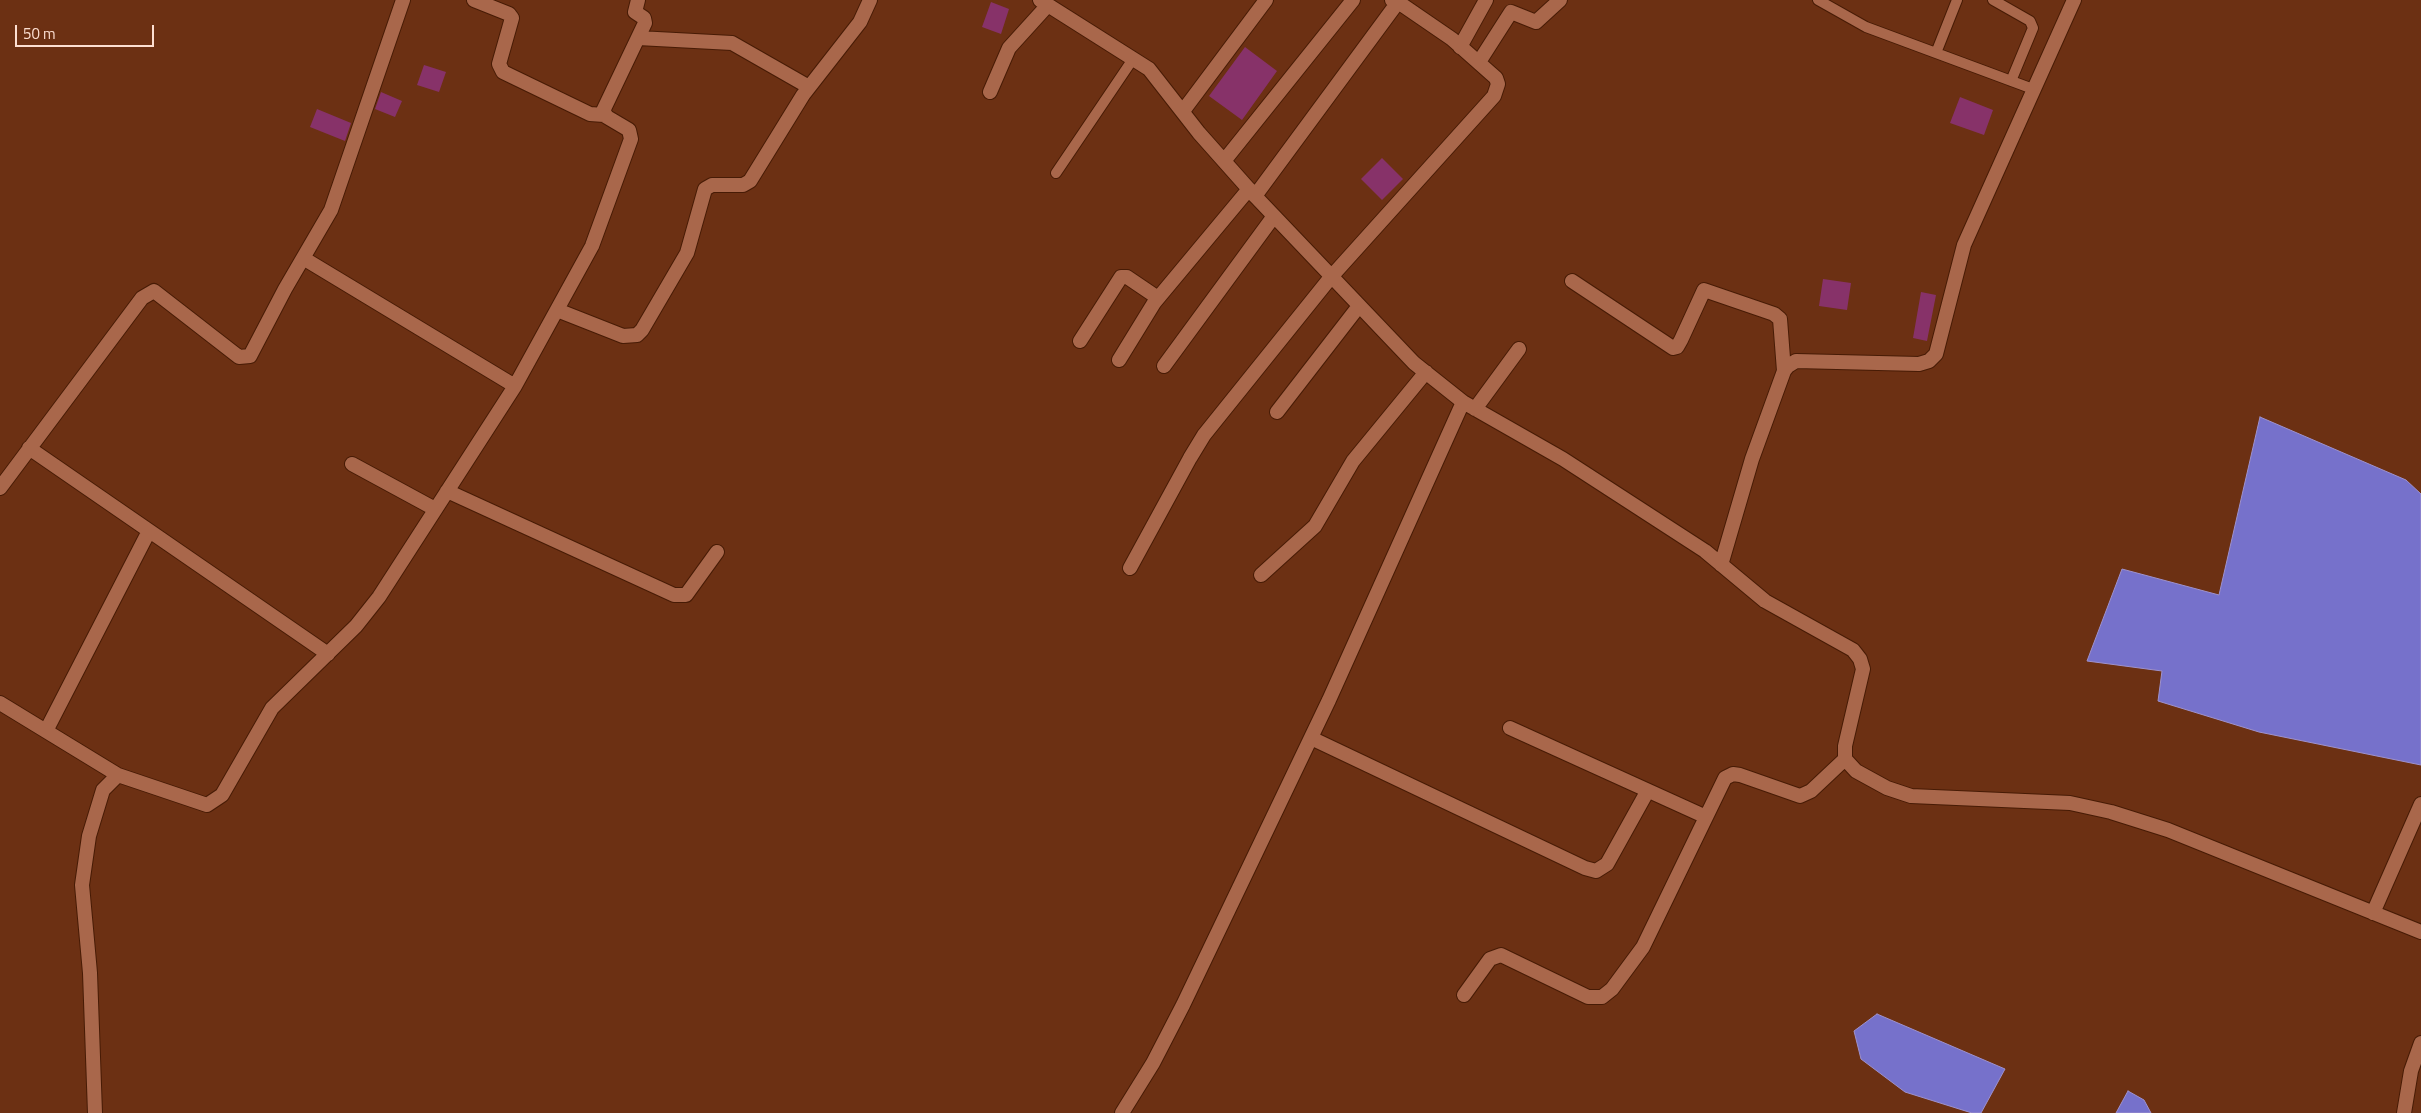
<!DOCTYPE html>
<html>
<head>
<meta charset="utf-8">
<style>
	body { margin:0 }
	#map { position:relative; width:2421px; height:1113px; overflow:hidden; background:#6c3013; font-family:"Titillium Web",sans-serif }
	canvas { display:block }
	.scale { position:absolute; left:15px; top:25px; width:139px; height:22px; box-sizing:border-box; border:2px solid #fcded1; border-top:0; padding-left:6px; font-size:15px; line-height:18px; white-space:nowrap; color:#fcded1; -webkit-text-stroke:4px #6c3013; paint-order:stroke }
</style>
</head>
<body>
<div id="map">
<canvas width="2421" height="1113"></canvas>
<div class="scale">50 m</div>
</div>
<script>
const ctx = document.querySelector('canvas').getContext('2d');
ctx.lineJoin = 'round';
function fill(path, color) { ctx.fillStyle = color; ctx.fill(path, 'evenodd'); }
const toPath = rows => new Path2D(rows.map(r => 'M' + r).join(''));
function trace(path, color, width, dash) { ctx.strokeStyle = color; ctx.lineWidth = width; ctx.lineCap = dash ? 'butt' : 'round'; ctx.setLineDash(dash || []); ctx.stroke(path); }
const water = toPath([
	[2260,417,2406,480,2421,494,2421,765,2259,732,2158,701,2162,671,2087,661,2122,569,2219,595,2260,417],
	[1877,1014,2005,1069,1981,1113,1972,1113,1905,1092,1861,1059,1854,1031,1877,1014],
	[2128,1091,2144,1100,2151,1113,2116,1113,2128,1091]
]);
fill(water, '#7671cb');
trace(water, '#9e92cd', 1);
fill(toPath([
	[991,2,1009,9,1001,34,982,27],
	[1245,47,1277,71,1242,120,1209,96],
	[424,65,446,72,439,92,417,85],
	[381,92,402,101,395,117,375,109],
	[1960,97,1993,110,1984,135,1950,123],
	[317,109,351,123,345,141,310,127],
	[1382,158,1403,179,1382,200,1361,179],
	[1823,279,1851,283,1847,310,1819,306],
	[1921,292,1936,295,1927,341,1913,338]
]), '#873269');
const service = toPath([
	[1818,0,1866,27,2033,89],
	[1993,0,2030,21,2033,28,2011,81],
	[1936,53,1957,0],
	[1056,173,1133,59]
]);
const minor = toPath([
	[474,0,509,14,512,18,499,64,503,72,590,114,604,115],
	[1040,0,1149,69,1199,133,1255,196,1414,363,1463,402,1563,459,1705,551,1765,601,1853,650,1860,659,1863,669,1845,746,1845,759,1856,771,1887,788,1911,796,2070,803,2111,812,2168,830,2421,932],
	[638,38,732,43,809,87],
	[1460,47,1486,0],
	[1479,62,1511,12,1536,22,1560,0],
	[990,92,1009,48,1048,5],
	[1183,111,1266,0],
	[1224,161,1353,0],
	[1255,196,1398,2,1392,0],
	[1572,281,1673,348,1677,347,1681,340,1704,290,1774,314,1780,319,1784,371],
	[557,310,623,336,637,335,642,330,687,253,705,189,712,185,743,185,750,181,803,95,860,22,870,0],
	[1080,341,1121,277,1127,277,1158,298],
	[1119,360,1154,303,1249,189],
	[1164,366,1274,216],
	[515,386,592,246,631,139,629,130,607,117,603,111,645,23,644,18,635,12,638,0],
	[1475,409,1519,349],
	[1277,412,1359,306],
	[29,448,328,654],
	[352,464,435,509],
	[0,488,142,298,154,291,239,357,250,356,285,289,331,210,403,0],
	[447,491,674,595,686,595,717,552],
	[1721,565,1752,459,1784,371,1788,366,1796,361,1919,364,1929,361,1936,354,1964,245,2074,0],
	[1130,568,1190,458,1204,435,1331,277,1494,96,1498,84,1496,78,1452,39,1398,2],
	[1261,575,1315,526,1353,461,1426,372],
	[0,703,118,775],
	[1510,728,1704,816],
	[46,731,149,531],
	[1311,738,1585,868,1596,871,1607,864,1647,792],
	[2373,913,2421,804],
	[1464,995,1490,959,1501,955,1588,997,1602,997,1612,989,1643,947,1725,778,1733,774,1740,775,1800,796,1811,791,1845,759],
	[95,1113,90,973,82,885,89,836,103,790,118,775,207,805,222,795,272,708,356,626,379,597,515,386,303,258],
	[1122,1113,1153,1063,1183,1005,1329,700,1463,402],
	[2404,1113,2411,1071,2421,1043]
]);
trace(service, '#471b05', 12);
trace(minor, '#471b05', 16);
trace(service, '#a9674b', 10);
trace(minor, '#a9674b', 14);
</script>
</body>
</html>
